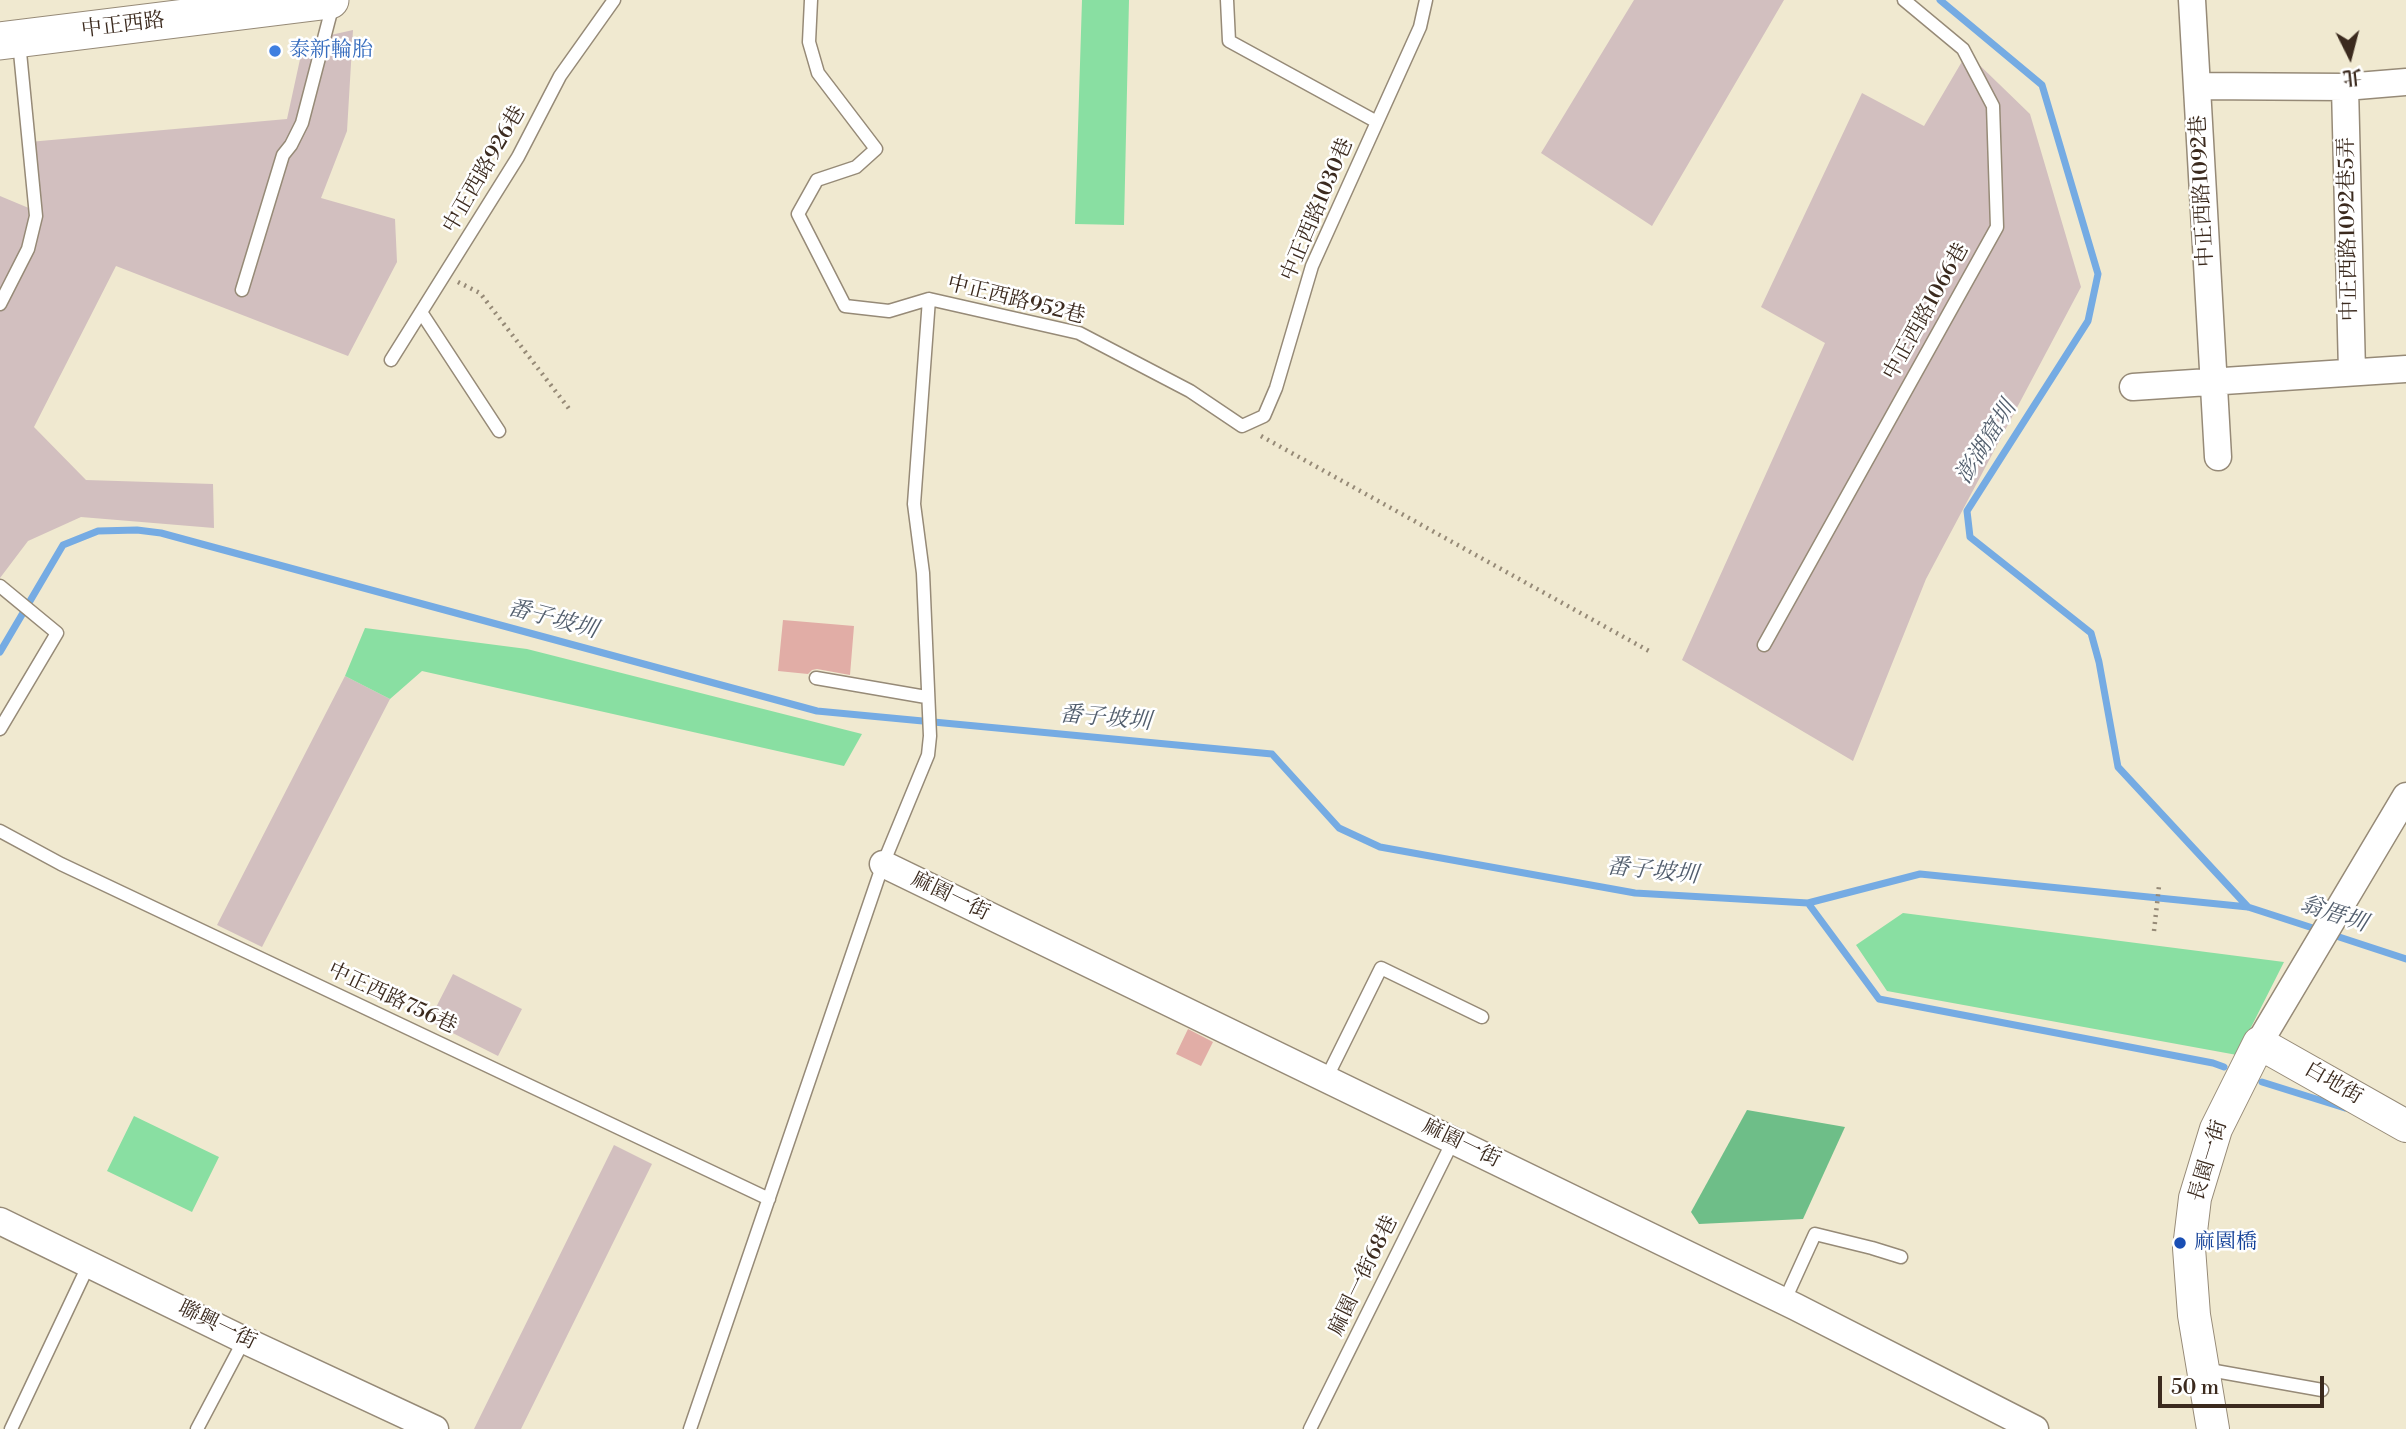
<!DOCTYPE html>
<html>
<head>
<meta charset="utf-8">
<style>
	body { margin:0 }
	#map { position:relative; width:2406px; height:1429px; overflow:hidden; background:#f0e9d0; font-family:"Libre Bodoni","Noto Serif TC",serif }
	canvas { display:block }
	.north { position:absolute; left:2315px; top:21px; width:70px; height:70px; -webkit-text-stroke:5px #fff; paint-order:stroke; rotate:174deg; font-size:19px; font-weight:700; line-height:28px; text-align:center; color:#3b2a1e }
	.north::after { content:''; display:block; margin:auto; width:24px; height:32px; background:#3b2a1e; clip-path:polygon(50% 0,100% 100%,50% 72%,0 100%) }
	.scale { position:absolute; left:2158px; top:1376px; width:166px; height:32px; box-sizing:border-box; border:4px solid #3b2a1e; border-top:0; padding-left:9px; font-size:21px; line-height:24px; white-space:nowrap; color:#3b2a1e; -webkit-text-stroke:5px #fff; paint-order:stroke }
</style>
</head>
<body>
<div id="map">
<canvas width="2406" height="1429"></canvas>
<div class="north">北</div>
<div class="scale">50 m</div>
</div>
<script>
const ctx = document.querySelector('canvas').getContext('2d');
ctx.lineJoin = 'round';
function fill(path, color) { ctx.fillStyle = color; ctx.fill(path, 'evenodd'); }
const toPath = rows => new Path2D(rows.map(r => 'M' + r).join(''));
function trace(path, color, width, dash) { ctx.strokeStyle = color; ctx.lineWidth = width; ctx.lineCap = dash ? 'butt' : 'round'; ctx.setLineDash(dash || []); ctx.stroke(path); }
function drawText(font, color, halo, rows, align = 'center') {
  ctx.font = font + ' "Libre Bodoni","Noto Serif TC",serif'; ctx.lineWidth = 5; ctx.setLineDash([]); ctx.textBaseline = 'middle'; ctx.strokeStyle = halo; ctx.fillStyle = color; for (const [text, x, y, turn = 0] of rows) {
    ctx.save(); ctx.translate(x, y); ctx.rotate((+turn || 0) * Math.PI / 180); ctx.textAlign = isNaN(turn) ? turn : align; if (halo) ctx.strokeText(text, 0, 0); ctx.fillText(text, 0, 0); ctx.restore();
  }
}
fill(toPath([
	[1634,0,1784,0,1652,226,1541,153],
	[353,30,347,131,321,198,395,219,397,262,348,356,116,266,34,427,86,480,213,484,214,528,81,517,28,541,0,578,0,196,43,214,29,142,287,119,304,41],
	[1967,53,2030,114,2081,287,1926,579,1853,761,1682,660,1825,343,1761,307,1862,93,1924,126],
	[345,676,390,699,262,947,217,925],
	[453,974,522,1009,498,1056,429,1021],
	[614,1145,652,1164,521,1429,474,1429]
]), '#d2bfbf');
fill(toPath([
	[1082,0,1129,0,1124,225,1075,224],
	[365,628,527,649,862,734,844,766,422,671,390,699,345,676],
	[1903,913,2284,962,2237,1055,1887,991,1856,945],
	[134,1116,219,1157,192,1212,107,1171]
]), '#89dfa2');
fill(toPath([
	[1747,1110,1845,1127,1803,1219,1699,1224,1691,1212]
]), '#6ebe88');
trace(toPath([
	[1940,0,2042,85,2098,274,2088,321,1967,511,1970,537,2091,633,2099,662,2118,767,2248,907],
	[0,652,63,545,98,531,137,530,161,533,817,711,1272,754,1339,828,1380,847,1635,893,1808,903,1920,874,2248,907,2319,930],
	[1808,903,1879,999,2213,1063,2224,1067],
	[2330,934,2406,959],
	[2262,1082,2345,1108]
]), '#75abe3', 7);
fill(toPath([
	[783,620,854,626,850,675,817,669,812,670,808,674,778,671],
	[1188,1029,1213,1042,1201,1066,1176,1054]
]), '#e1ada6');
const service = toPath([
	[811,0,809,42,818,73,876,149,856,167,817,180,798,214,845,306,889,311,929,299,1079,333,1190,391,1242,426,1264,416,1276,388,1312,266,1420,27,1426,0],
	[1227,0,1229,41,1377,122],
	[242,290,283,155,291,145,302,123,333,4],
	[0,304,28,249,36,216,19,42],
	[421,312,499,431],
	[391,360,518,157,560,76,614,0],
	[0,586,57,633,0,729],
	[1764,645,1997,227,1993,106,1963,49,1904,0],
	[816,678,926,697],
	[0,831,61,864,769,1199],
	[1326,1079,1381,968,1482,1017],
	[1784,1302,1815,1234,1872,1248,1901,1257],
	[2204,1369,2322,1390],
	[11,1429,89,1264],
	[197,1429,244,1340],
	[690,1429,883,864,928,755,930,736,923,573,914,504,929,299],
	[1310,1429,1453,1141]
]);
const minor = toPath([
	[2192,0,2218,457],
	[2197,86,2345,87,2406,82],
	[2345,87,2352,372],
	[2133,387,2406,369],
	[883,864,1796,1307,2035,1429],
	[2259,1043,2406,796],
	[0,1221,244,1340,435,1429]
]);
const tertiary = toPath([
	[2213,1429,2194,1315,2189,1248,2195,1198,2216,1129,2259,1043,2406,1126]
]);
const secondary = toPath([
	[0,41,330,0]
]);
trace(service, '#968a77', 15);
trace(minor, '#968a77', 29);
trace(tertiary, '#968a77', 34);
trace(secondary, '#968a77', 39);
trace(toPath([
	[458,282,480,293,570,410],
	[1261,436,1649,651],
	[2154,931,2159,886]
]), '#968a77', 4.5, [2, 5]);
trace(service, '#fff', 12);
trace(minor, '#fff', 26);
trace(tertiary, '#fff', 32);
trace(secondary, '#fff', 37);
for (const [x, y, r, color] of [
	[275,51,7,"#3f7fe0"],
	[2180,1243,7,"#1a4fb4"]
]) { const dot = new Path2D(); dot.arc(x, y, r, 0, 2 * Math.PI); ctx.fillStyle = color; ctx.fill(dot); trace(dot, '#fff', 2.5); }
drawText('21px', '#3b2a1e', '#fff', [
	["中正西路",123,26,-7],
	["中正西路926巷",485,170,-60],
	["中正西路1092巷",2203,191,-93],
	["中正西路1030巷",1318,210,-67],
	["中正西路1092巷5弄",2349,229,-91],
	["中正西路952巷",1016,301,14],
	["中正西路1066巷",1927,312,-61],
	["麻園一街",950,897,26],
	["中正西路756巷",392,999,25],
	["白地街",2333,1084,30],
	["麻園一街",1461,1144,26],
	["長園一街",2209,1161,-73],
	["麻園一街68巷",1364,1276,-64],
	["聯興一街",217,1326,26]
]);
drawText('21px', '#366cbe', '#fff', [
	["泰新輪胎",289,51]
], 'left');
drawText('21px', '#164399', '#fff', [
	["麻園橋",2194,1243]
], 'left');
drawText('italic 23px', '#525e6d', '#fff', [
	["澎湖窟圳",1987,443,-58],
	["番子坡圳",552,620,15],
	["番子坡圳",1105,719,5],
	["番子坡圳",1652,872,6],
	["翁厝圳",2333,915,18]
]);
</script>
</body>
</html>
